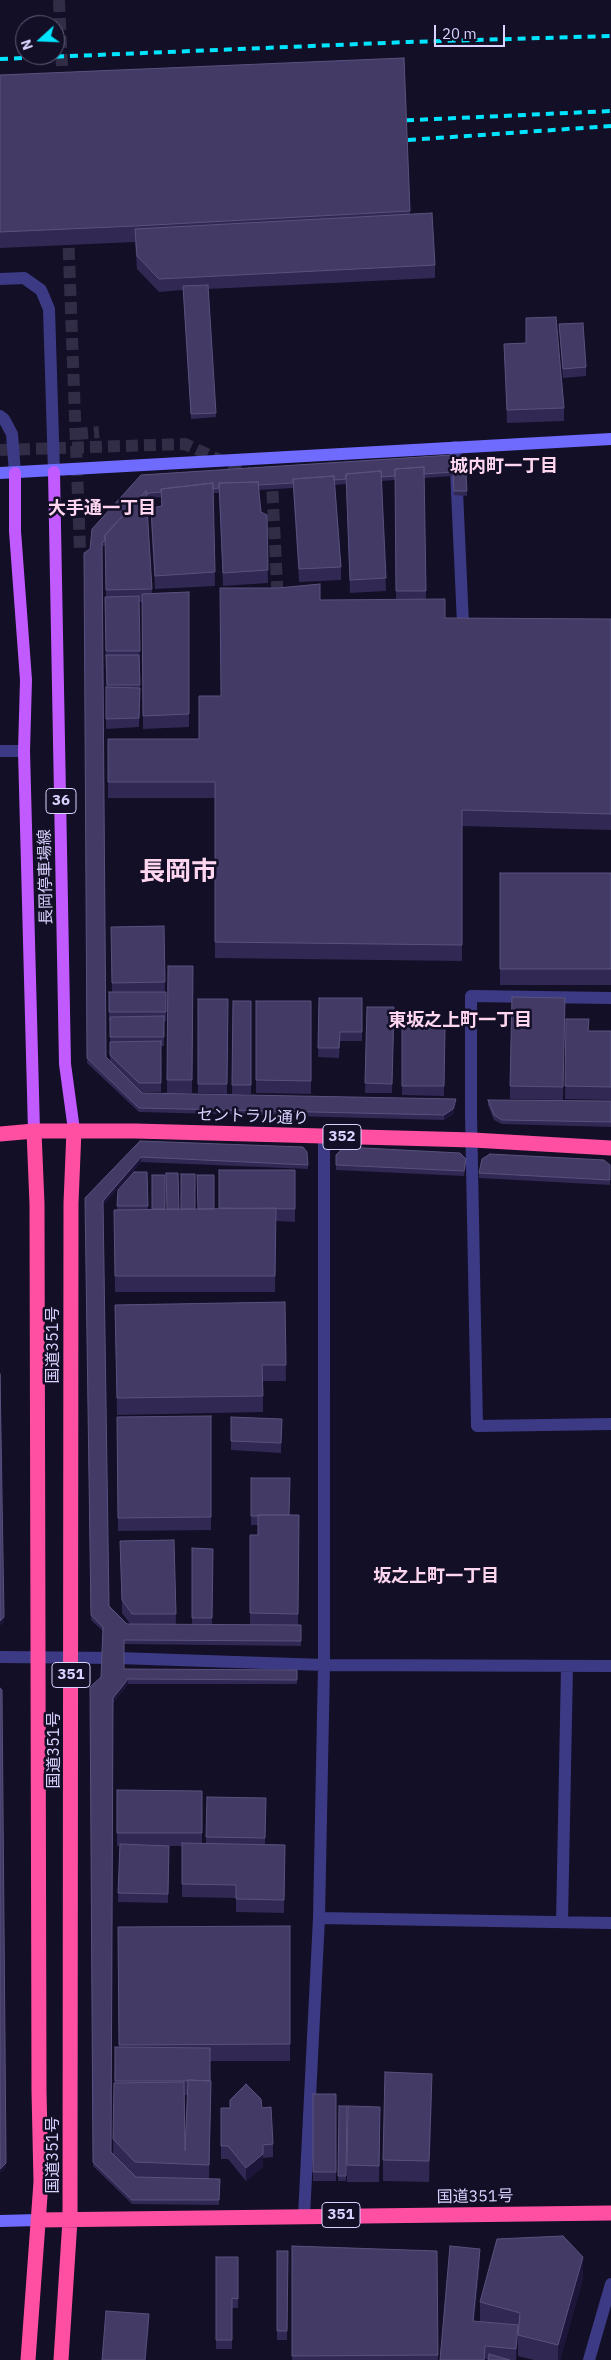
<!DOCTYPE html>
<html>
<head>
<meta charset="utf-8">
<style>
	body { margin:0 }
	#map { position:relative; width:611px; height:2360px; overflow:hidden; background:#130f26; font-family:"IBM Plex Sans",sans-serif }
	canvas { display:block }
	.north { position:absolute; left:15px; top:15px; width:50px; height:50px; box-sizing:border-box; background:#130f26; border:1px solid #625e7d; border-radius:50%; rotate:250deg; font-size:14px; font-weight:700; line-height:20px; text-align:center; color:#d9d4ff }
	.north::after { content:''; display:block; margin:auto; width:18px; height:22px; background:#00e5ff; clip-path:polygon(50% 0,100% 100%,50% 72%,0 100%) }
	.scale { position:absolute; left:434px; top:25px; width:71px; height:22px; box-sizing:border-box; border:2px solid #d9d4ff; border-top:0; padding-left:6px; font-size:15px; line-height:18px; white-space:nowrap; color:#d9d4ff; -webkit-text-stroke:4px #130f26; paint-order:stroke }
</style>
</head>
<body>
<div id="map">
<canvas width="611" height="2360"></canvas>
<div class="north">N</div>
<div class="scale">20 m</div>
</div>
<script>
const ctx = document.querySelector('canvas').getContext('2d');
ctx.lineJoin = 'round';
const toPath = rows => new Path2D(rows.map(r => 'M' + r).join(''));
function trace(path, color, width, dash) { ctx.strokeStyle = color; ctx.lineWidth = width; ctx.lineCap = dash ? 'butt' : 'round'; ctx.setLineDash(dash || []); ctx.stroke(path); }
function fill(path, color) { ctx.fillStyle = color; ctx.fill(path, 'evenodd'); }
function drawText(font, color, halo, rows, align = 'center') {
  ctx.font = font + ' "IBM Plex Sans","Noto Sans JP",sans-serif'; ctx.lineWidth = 5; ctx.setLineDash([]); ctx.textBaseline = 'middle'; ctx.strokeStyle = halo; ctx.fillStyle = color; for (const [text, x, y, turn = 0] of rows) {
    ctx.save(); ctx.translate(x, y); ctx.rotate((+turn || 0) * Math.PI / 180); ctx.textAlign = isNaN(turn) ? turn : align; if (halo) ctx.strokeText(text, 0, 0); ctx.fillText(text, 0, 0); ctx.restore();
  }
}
trace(toPath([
	[59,0,63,90],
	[68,230,80,550],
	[76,434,99,432],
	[0,450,185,444,272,484,278,604]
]), '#312d47', 12, [12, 6]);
trace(toPath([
	[0,279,24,278,41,290,49,309,54,472],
	[0,416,4,419,12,434,15,473],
	[455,447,463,624,473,625],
	[0,751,24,751],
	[611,998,471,996,471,1114,477,1426,611,1424],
	[0,1657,118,1658,324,1665,611,1666],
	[319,1918,611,1923],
	[562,1922,567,1667],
	[304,2216,319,1918,324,1665,324,1136],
	[589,2360,611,2284]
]), '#3d3a85', 12);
trace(toPath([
	[0,473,611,439],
	[0,2221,38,2220]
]), '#6f6bff', 12);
trace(toPath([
	[54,472,65,1064,74,1130],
	[15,473,15,531,26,680,24,751,34,1131]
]), '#c25bff', 12);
trace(toPath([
	[0,1134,34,1131,135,1131,473,1140,611,1148],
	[38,2220,611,2213],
	[28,2360,41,2182,39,2091,37,1204,34,1131],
	[61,2360,70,2220,71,1203,74,1130]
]), '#ff4fa3', 15);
trace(toPath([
	[0,59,408,42,611,36],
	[392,121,611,111],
	[394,141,611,126]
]), '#00e5ff', 4, [8, 6]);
fill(toPath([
	[404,58,410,214,435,265,435,278,208,289,216,417,191,419,183,290,159,292,137,269,135,242,0,248,0,75],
	[559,324,586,367,586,376,563,378],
	[526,343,564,408,564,421,507,423,504,344],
	[452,455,467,491,467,496,454,495,453,476,424,478,426,599,445,618,611,619,611,830,462,826,462,961,215,958,215,798,108,798,108,739,199,739,220,696,320,600,396,600,395,480,382,481,386,591,350,593,346,484,335,485,341,567,341,580,299,582,293,488,259,490,261,512,267,515,268,583,223,586,219,493,213,493,215,586,155,589,151,521,151,508,161,506,161,497,149,498,147,500,152,593,189,592,189,727,143,729,142,602,139,602,140,685,140,694,139,727,106,729,106,687,105,597,106,597,105,545,102,547,106,1057,110,1062,110,1021,109,1021,109,992,112,992,111,927,164,926,165,992,166,992,166,1021,164,1021,164,1046,161,1046,161,1092,141,1092,142,1093,456,1103,453,1114,444,1120,139,1112,87,1063,84,553,90,549,141,475],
	[500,873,611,873,611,985,500,985],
	[168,966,193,966,192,1093,167,1093],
	[319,998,362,998,362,1041,340,1041,339,1058,318,1057],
	[198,999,228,999,227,1094,198,1093],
	[233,1001,251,1001,251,1094,232,1094],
	[256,1001,311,1001,311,1094,256,1093],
	[367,1007,394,1007,392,1093,365,1093],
	[565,1011,563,1100,510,1099,510,1086],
	[566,1019,589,1031,611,1031,611,1100,565,1099],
	[402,1027,445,1028,444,1096,402,1095],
	[488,1100,611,1101,611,1127,502,1124,494,1120,488,1105],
	[140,1141,308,1165,308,1169,141,1162,103,1205,109,1606,127,1624,130,1624,122,1613,120,1541,174,1540,176,1625,192,1625,192,1548,213,1549,212,1625,250,1625,250,1535,258,1535,258,1525,251,1525,251,1478,289,1515,299,1515,298,1625,301,1625,301,1646,124,1644,124,1669,297,1670,297,1684,128,1684,113,1703,111,2152,113,2154,115,2047,119,2047,118,1927,290,1926,290,2061,210,2061,211,2097,209,2179,220,2179,219,2205,132,2204,93,2166,90,1687,101,1677,103,1631,91,1620,85,1198],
	[184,2095,188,2095,185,2151],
	[336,1155,466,1164,464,1176,336,1170],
	[610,1165,610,1185,479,1178,479,1173],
	[295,1170,295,1222,276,1221,275,1292,115,1292,114,1210,117,1210,118,1190,147,1172,148,1209,219,1209],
	[285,1302,286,1381,263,1381,263,1412,117,1415,115,1305],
	[211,1416,211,1530,118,1531,117,1417],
	[231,1417,282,1419,281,1453,231,1450],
	[117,1790,202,1791,202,1843,206,1843,206,1837,266,1798,265,1844,285,1845,284,1913,236,1912,236,1898,182,1897,182,1846,169,1846,168,1903,118,1902,120,1846,117,1846],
	[313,2094,336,2094,336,2181,313,2181],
	[432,2095,429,2182,383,2181,383,2160],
	[339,2106,347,2106,346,2181,338,2181],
	[221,2108,262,2108,273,2144,273,2157,263,2158,263,2167,246,2181,228,2159,221,2159],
	[380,2123,379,2182,347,2182,347,2165],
	[292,2246,437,2251,438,2360,292,2360],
	[277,2251,288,2251,287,2340,277,2340],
	[216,2257,238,2257,238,2308,232,2308,232,2349,216,2349],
	[480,2262,474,2321,480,2321,480,2302,583,2278,560,2360,534,2360,518,2356,518,2333,516,2360,488,2360,488,2359,485,2359,485,2360,440,2360]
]), '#312854');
fill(toPath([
	[456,1099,456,1103,453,1114,444,1120,444,1115],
	[141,1157,141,1162,103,1206,103,1201],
	[4,1617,4,1622,0,1626,0,1621],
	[128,1679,128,1684,113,1703,113,1698],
	[432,2074,432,2095,429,2182,429,2161],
	[263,2154,263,2167,246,2181,246,2168],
	[6,2163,6,2167,0,2173,0,2169],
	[480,2249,480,2262,473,2334,473,2321],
	[583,2257,583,2278,560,2360,558,2360,558,2345],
	[149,2314,149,2327,146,2360,145,2360],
	[518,2325,518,2338,516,2360,516,2349]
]), '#1d163a');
const building = toPath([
	[404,58,410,211,135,226,0,232,0,75,404,58],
	[432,213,435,265,159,279,137,256,135,229,432,213],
	[208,285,216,413,191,414,183,286,208,285],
	[556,317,564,408,507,410,504,344,526,343,526,318,556,317],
	[583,323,586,367,563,369,559,324,583,323],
	[452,455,465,458,467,491,454,491,453,472,424,474,424,467,395,469,395,476,382,477,381,471,346,474,346,479,334,480,334,476,293,479,293,483,259,485,258,482,219,483,219,488,213,489,213,483,161,489,161,492,149,493,147,495,146,491,105,535,105,540,102,543,106,1057,142,1093,456,1099,453,1109,444,1115,139,1108,87,1058,84,553,90,549,92,529,141,475,452,455],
	[424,467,426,591,396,591,395,469,424,467],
	[381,471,386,578,350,580,346,474,381,471],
	[334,476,341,567,299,569,293,479,334,476],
	[258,482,261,512,267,515,268,570,223,573,219,483,258,482],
	[213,483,215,572,155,576,151,508,162,506,161,489,213,483],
	[146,491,152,589,106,590,105,535,146,491],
	[320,584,320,600,445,599,445,618,611,619,611,814,462,810,462,945,215,942,215,782,108,782,108,739,199,739,199,696,221,696,220,588,278,588,320,584],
	[189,592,189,714,143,716,142,594,189,592],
	[139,596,140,651,106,651,105,597,139,596],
	[106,655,139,655,140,685,107,685,106,655],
	[106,687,140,688,139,718,106,719,106,687],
	[500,873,611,873,611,969,500,969,500,873],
	[164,926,165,982,112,983,111,927,164,926],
	[168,966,193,966,192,1080,167,1080,168,966],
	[109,992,166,992,166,1012,109,1012,109,992],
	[512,997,565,998,563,1087,510,1086,512,997],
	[319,998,362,998,362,1032,340,1032,339,1048,318,1048,319,998],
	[198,999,228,999,227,1084,198,1084,198,999],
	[233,1001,251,1001,251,1085,232,1085,233,1001],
	[256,1001,311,1001,311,1081,256,1080,256,1001],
	[367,1007,394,1007,392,1084,365,1083,367,1007],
	[164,1016,164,1037,110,1037,110,1017,164,1016],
	[566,1019,589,1019,588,1031,611,1031,611,1087,565,1086,566,1019],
	[402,1027,445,1028,444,1086,402,1086,402,1027],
	[161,1041,161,1083,139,1083,110,1055,110,1042,161,1041],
	[488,1100,611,1101,611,1122,502,1120,494,1115,488,1100],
	[140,1141,303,1147,307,1152,308,1165,141,1157,103,1201,109,1606,127,1624,301,1625,301,1641,124,1640,124,1669,297,1670,297,1680,128,1679,113,1698,111,2152,136,2177,220,2179,219,2200,132,2200,93,2162,90,1687,101,1677,103,1627,91,1615,85,1198,140,1141],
	[344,1147,460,1153,466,1159,464,1171,336,1165,336,1155,344,1147],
	[490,1154,604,1160,610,1165,610,1180,479,1173,482,1159,490,1154],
	[219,1170,295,1170,295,1209,219,1208,219,1170],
	[134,1172,147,1172,148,1206,117,1206,118,1190,134,1172],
	[166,1173,178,1173,179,1209,167,1209,166,1173],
	[181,1174,195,1174,195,1209,181,1209,181,1174],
	[152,1175,165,1175,165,1209,152,1209,152,1175],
	[197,1175,214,1175,214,1209,198,1209,197,1175],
	[276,1208,275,1276,115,1276,114,1210,276,1208],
	[285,1302,286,1365,262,1365,263,1396,117,1398,115,1305,285,1302],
	[0,1374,4,1617,0,1621,0,1374],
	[211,1416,211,1517,118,1518,117,1417,211,1416],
	[231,1417,282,1419,281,1443,231,1441,231,1417],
	[251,1478,290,1478,289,1515,258,1515,258,1516,251,1516,251,1478],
	[258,1515,299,1515,298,1614,250,1613,250,1535,258,1535,258,1515],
	[174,1540,176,1614,132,1614,122,1600,120,1541,174,1540],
	[192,1548,213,1549,212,1618,192,1618,192,1548],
	[0,1688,2,1690,6,2163,0,2169,0,1688],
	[117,1790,202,1791,202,1833,117,1833,117,1790],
	[207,1797,266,1798,265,1838,206,1837,207,1797],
	[182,1843,285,1845,284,1900,236,1899,236,1885,182,1884,182,1843],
	[120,1844,169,1846,168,1894,118,1893,120,1844],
	[290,1926,290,2044,119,2045,118,1927,290,1926],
	[115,2047,210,2048,210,2081,188,2080,188,2081,115,2081,115,2047],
	[385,2072,432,2074,429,2161,383,2160,385,2072],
	[188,2080,211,2081,209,2165,135,2162,113,2139,114,2083,184,2082,185,2151,188,2080],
	[246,2084,261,2099,262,2108,271,2107,273,2144,263,2145,263,2154,246,2168,228,2146,221,2146,221,2108,230,2108,230,2100,246,2084],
	[313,2094,336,2094,336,2172,313,2172,313,2094],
	[339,2106,347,2106,346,2176,338,2176,339,2106],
	[348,2106,380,2107,379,2166,347,2165,348,2106],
	[563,2236,583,2257,558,2345,518,2335,520,2313,480,2302,497,2239,563,2236],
	[292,2246,437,2251,438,2355,292,2356,292,2246],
	[450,2246,480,2249,473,2321,518,2325,516,2349,485,2346,484,2360,440,2360,450,2246],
	[277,2251,288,2251,287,2331,277,2331,277,2251],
	[216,2257,238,2257,238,2299,232,2298,232,2340,216,2340,216,2257],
	[106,2311,149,2314,145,2360,102,2360,106,2311],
	[489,2354,510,2360,488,2360,489,2354]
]);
fill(building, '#433a66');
trace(building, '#5a527e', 1);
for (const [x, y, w] of [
	[61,801,30],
	[342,1137,38],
	[71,1675,38],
	[341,2215,38]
]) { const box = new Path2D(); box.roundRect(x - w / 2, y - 12.5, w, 25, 4); ctx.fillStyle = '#130f26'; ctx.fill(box); trace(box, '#d9d4ff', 1); }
drawText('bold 15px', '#d9d4ff', null, [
	["36",61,801],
	["352",342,1137],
	["351",71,1675],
	["351",341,2215]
]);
drawText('16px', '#d9d4ff', '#130f26', [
	["長岡停車場線",46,877,-91],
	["セントラル通り",253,1117,2],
	["国道351号",53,1345,-90],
	["国道351号",54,1750,-90],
	["国道351号",53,2155,-90],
	["国道351号",475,2197,-1]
]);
drawText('bold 18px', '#ffd6f0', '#130f26', [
	["城内町一丁目",504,467],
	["大手通一丁目",102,509],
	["東坂之上町一丁目",460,1021],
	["坂之上町一丁目",436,1577]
]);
drawText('bold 26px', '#ffd6f0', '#130f26', [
	["長岡市",178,872]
]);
</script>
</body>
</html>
